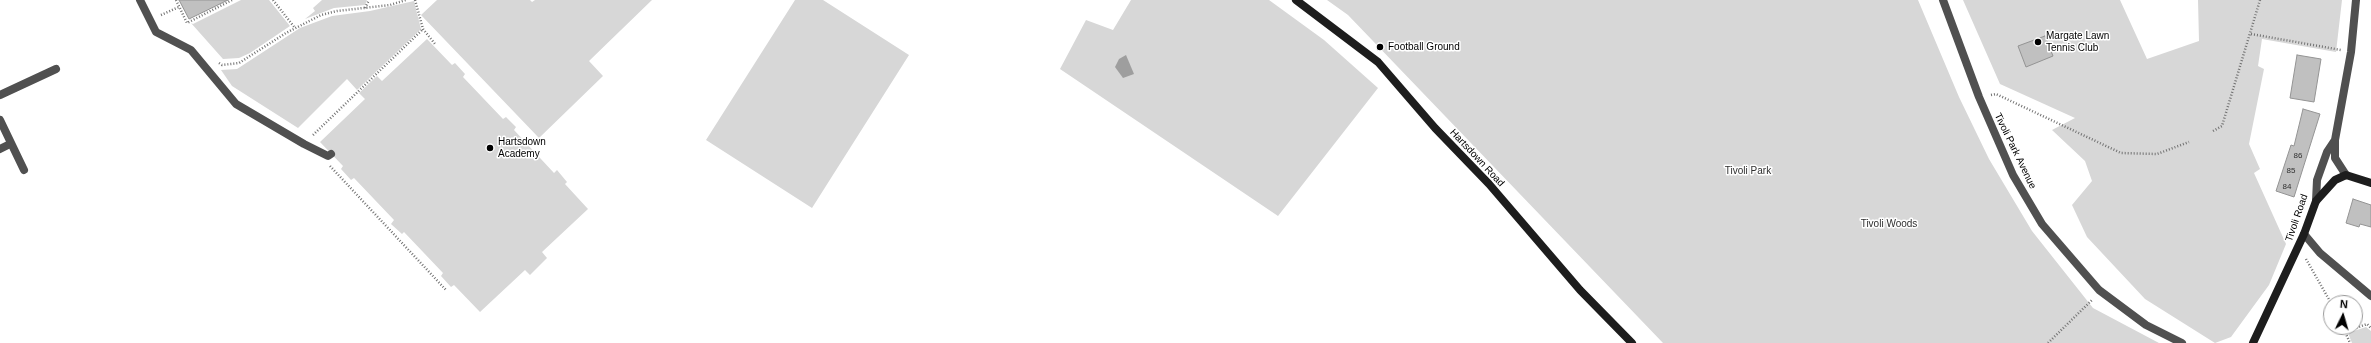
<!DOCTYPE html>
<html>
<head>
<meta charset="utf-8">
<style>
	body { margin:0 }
	#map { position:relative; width:2371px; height:343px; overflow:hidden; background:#fff; font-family:Helvetica,sans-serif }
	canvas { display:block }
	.north { position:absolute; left:2323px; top:295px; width:40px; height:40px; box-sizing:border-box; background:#fff; border:1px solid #999; border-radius:50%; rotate:5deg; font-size:11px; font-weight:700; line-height:16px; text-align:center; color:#000 }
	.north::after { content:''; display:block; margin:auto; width:14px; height:18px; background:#000; clip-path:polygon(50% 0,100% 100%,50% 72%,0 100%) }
</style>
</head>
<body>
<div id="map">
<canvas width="2371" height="343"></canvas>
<div class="north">N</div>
</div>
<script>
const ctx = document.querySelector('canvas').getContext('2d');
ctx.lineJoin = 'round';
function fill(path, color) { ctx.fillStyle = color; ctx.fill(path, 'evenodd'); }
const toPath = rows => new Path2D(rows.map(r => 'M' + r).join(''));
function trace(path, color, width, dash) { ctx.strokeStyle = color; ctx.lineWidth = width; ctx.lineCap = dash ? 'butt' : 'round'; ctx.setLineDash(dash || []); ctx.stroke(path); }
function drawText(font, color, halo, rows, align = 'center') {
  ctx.font = font + ' Helvetica,sans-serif'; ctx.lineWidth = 3; ctx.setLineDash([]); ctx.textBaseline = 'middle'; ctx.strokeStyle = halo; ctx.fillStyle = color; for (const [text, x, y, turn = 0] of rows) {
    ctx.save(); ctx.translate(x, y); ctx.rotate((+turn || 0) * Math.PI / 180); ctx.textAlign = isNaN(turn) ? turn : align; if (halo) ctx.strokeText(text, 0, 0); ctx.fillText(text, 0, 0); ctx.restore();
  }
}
fill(toPath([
	[241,0,269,0,290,26,250,53,239,58,223,59,191,23,193,24],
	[322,0,367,0,365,5,334,8,305,19,315,11,313,8],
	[437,0,530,0,532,2,535,0,652,0,589,61,603,76,539,138,421,15],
	[795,0,823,0,909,55,812,208,706,140],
	[1131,0,1269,0,1324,40,1378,88,1278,216,1060,69,1086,20,1113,30],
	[1327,0,1918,0,1959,97,1989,159,2032,231,2093,308,2159,343,1663,343,1348,15],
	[1963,0,2120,0,2147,59,2199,41,2198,0,2342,0,2336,52,2262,39,2258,66,2264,69,2249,144,2260,169,2254,173,2286,244,2269,285,2231,337,2215,343,2145,299,2087,237,2072,205,2092,181,2085,161,2052,130,2075,118,2000,84],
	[414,1,421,29,357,90,347,79,298,128,232,86,221,70,237,69,300,28,332,16,370,11],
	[427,39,452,65,455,63,465,74,463,77,503,119,506,117,516,127,514,130,554,173,557,170,567,182,565,184,588,209,542,252,547,258,530,275,525,270,480,312,454,285,451,287,441,276,443,273,404,232,402,234,391,224,394,220,354,178,351,180,341,169,343,166,320,142,365,99,359,93,377,76,382,81],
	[2366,327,2371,331,2371,343,2352,343,2348,333]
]), '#d7d7d7');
fill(toPath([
	[1126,55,1134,74,1123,78,1115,67,1119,59]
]), '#9e9e9e');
const building = toPath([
	[179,0,228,0,189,19,179,0],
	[2045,36,2053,56,2026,67,2018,46,2045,36],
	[2297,55,2321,59,2314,102,2290,98,2297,55],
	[2303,109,2320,114,2294,197,2276,191,2291,145,2294,146,2303,109],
	[2353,199,2371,205,2371,227,2360,224,2359,227,2346,223,2353,199]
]);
fill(building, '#c0c0c0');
trace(building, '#949494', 1);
trace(toPath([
	[176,0,187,23,232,0],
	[273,0,295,28],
	[415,0,423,29,435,44],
	[365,8,369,0],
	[161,15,179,7],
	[2251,34,2341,50],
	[219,63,222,65,239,63,286,33,321,15,337,11,390,5,406,0],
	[1991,95,1996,94,2121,153,2157,154,2189,142],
	[2213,131,2222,126,2260,0],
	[313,135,423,29],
	[330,166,446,290],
	[2306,259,2331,303],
	[2343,327,2350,343],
	[2345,332,2367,324,2371,328],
	[2048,343,2092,300]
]), '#727272', 2.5, [1, 2]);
trace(toPath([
	[140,0,156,32,191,50,236,104,304,144,328,156,331,154],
	[2304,234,2320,253,2371,296]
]), '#505050', 8);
trace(toPath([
	[1943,0,1979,97,2013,175,2042,224,2099,290,2146,325,2182,343],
	[0,95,56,69],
	[0,120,24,170],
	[0,149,10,144]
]), '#505050', 8);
trace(toPath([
	[2335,140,2335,158,2346,175],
	[2316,201,2317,180,2327,152,2335,140,2351,52,2356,0]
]), '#505050', 8);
trace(toPath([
	[1296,0,1378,62,1435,128,1489,184,1580,290,1632,343],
	[2253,343,2304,234,2316,201,2335,180,2346,175,2371,183]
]), '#1d1d1d', 8);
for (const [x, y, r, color] of [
	[2038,42,4,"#000"],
	[1380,47,4,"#000"],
	[490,148,4,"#000"]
]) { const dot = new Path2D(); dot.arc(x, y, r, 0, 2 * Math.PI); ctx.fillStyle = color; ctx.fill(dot); trace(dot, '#fff', 1.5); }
drawText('8px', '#303030', null, [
	["86",2298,156],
	["85",2291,171],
	["84",2287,187]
]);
drawText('10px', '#000', '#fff', [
	["Margate Lawn",2046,36],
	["Tennis Club",2046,48],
	["Football Ground",1388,47],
	["Hartsdown",498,142],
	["Academy",498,154]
], 'left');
drawText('10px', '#000', '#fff', [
	["Tivoli Park Avenue",2015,151,64],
	["Hartsdown Road",1477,158,47],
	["Tivoli Road",2297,218,-71]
]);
drawText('10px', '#2e2e2e', '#fff', [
	["Tivoli Park",1748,171],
	["Tivoli Woods",1889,224]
]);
</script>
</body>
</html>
